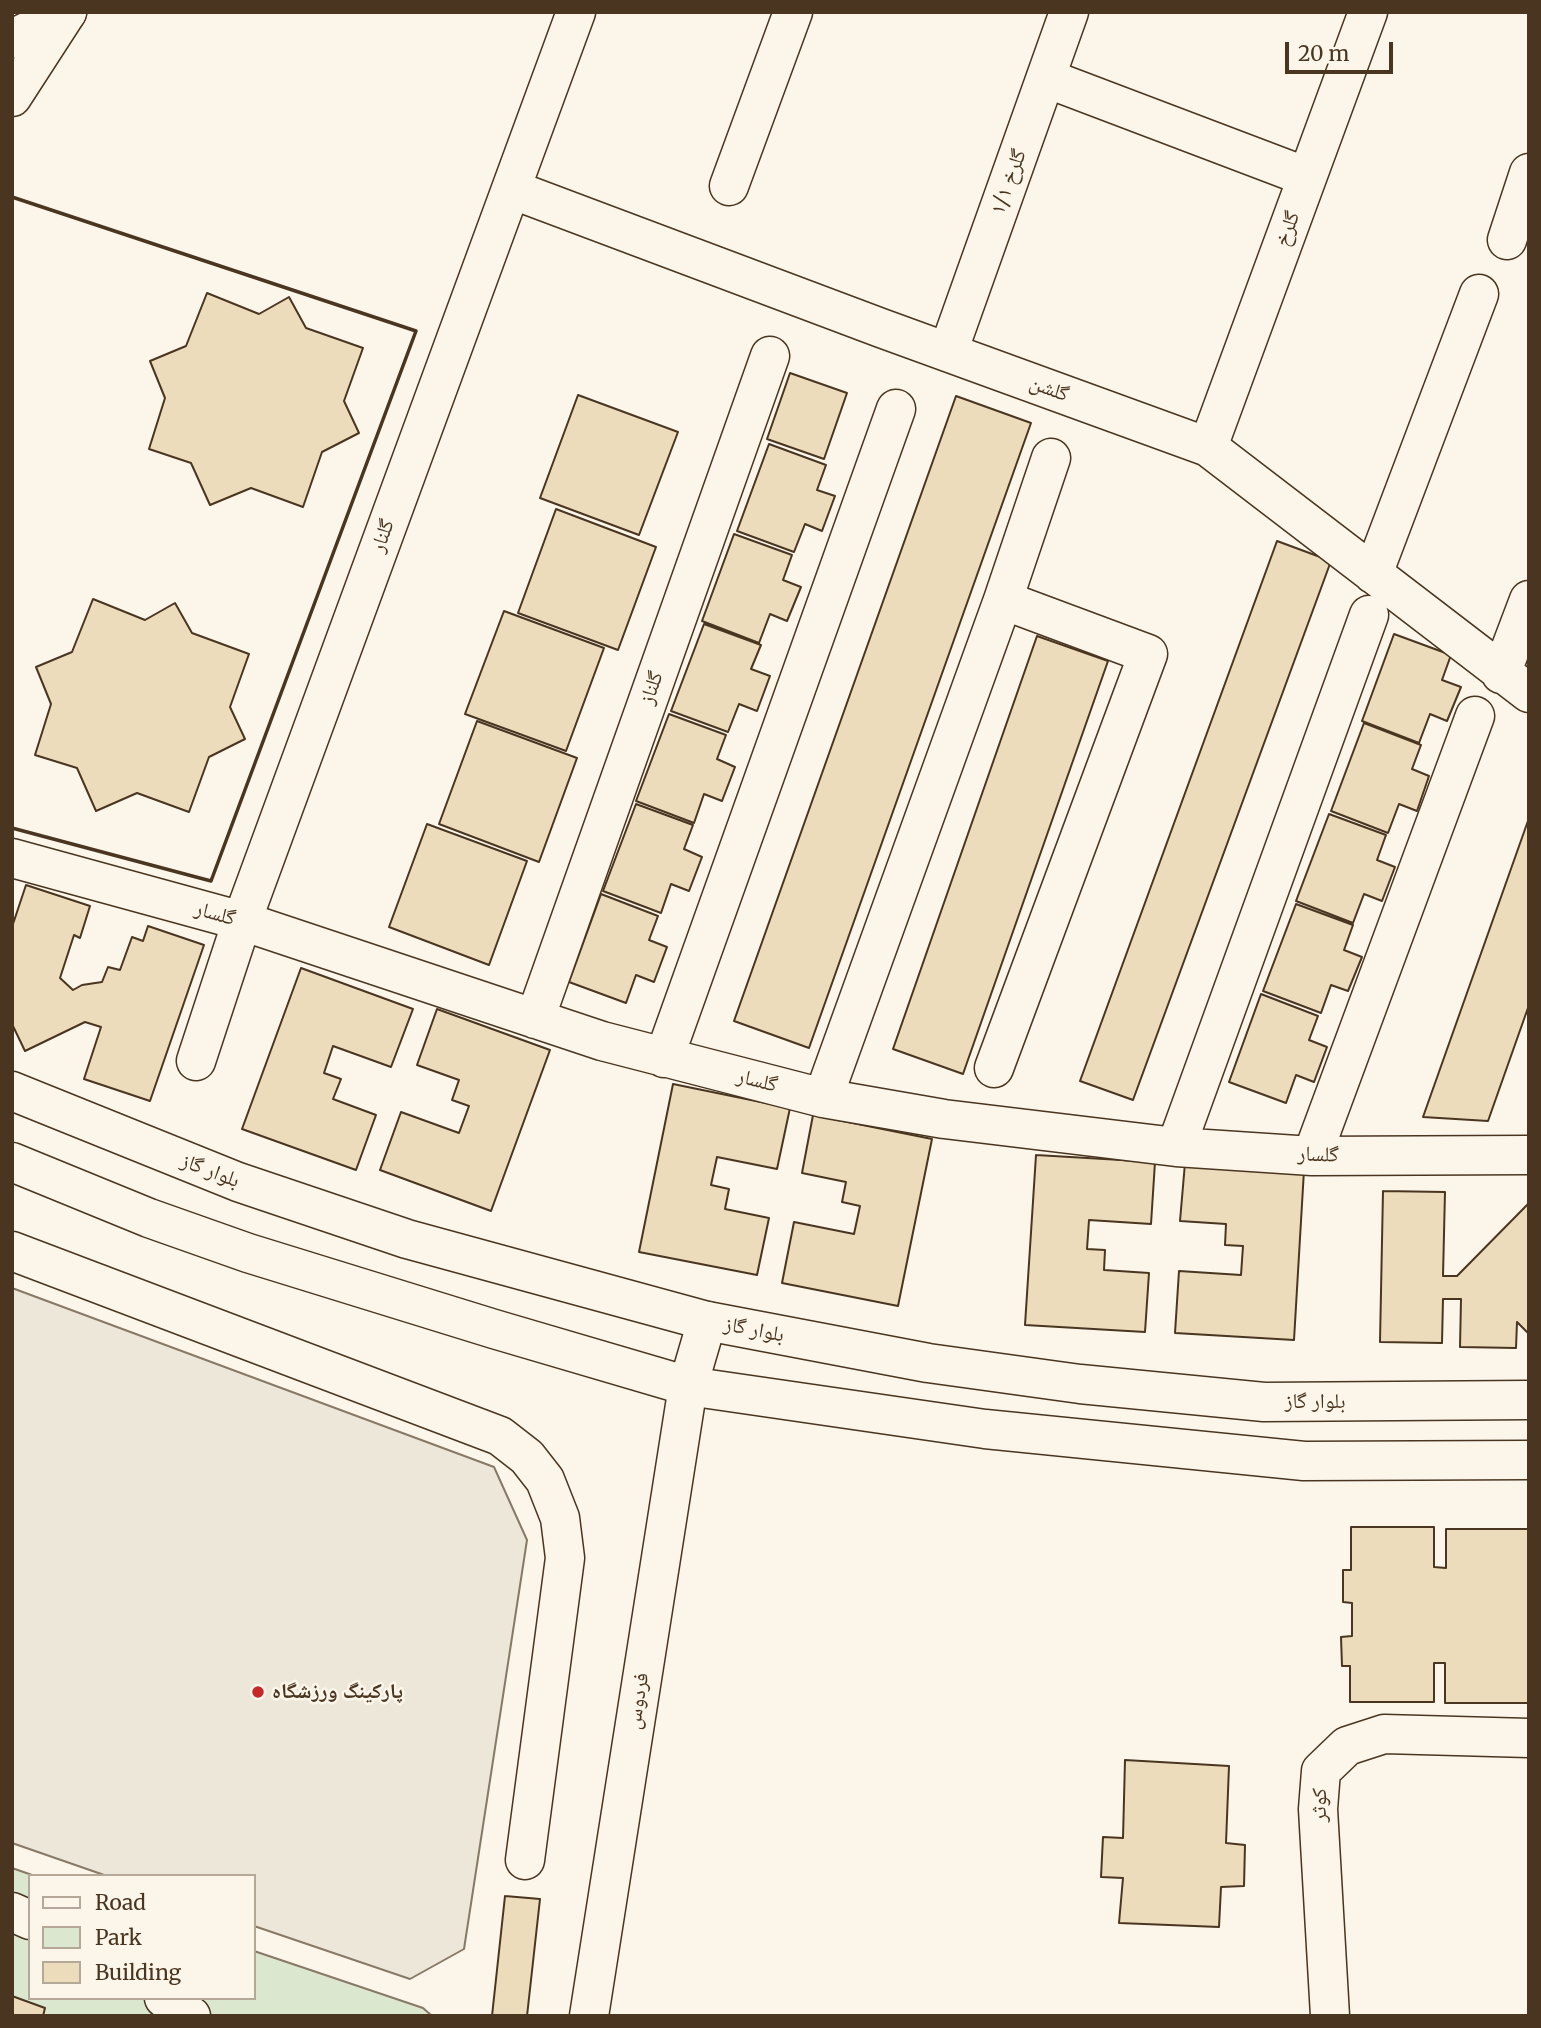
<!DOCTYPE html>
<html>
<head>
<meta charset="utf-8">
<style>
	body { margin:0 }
	#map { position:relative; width:1541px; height:2028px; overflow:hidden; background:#fbf6e9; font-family:Merriweather,serif }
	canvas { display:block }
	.frame { position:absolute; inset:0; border:14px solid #4a3520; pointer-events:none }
	.legend { position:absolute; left:28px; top:1874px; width:228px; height:126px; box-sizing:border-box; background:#fbf6e9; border:2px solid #b4a999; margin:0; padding:9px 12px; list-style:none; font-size:21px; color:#4a3520 }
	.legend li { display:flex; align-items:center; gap:14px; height:35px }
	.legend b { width:35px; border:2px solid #b4a999 }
	.scale { position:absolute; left:1285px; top:42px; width:108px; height:32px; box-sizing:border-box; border:4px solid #4a3520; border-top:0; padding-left:9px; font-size:21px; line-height:24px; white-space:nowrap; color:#4a3520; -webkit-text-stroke:5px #fbf6e9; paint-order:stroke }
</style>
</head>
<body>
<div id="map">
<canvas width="1541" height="2028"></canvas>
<div class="frame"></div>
<ul class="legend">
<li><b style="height:9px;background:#fbf6e9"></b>Road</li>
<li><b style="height:19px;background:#dce7d0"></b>Park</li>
<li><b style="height:19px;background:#ecdcbc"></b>Building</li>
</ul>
<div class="scale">20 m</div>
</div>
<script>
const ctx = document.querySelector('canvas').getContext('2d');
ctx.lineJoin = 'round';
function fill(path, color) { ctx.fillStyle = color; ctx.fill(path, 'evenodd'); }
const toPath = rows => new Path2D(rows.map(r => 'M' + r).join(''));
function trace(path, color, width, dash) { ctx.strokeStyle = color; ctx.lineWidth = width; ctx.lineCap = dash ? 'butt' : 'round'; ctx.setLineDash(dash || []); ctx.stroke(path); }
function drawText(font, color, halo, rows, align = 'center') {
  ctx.font = font + ' Merriweather,"Noto Naskh Arabic",serif'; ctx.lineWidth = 5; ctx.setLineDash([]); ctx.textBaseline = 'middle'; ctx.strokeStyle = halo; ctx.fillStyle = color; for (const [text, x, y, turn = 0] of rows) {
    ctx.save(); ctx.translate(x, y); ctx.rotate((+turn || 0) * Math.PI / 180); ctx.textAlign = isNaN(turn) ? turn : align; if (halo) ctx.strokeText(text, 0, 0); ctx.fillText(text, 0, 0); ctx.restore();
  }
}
const green = toPath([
	[12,1868,35,1876,30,1876,30,1998,254,1998,254,1951,423,2008,432,2016,12,2016,12,1868]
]);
fill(green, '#dce7d0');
trace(green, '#887966', 2);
const parking = toPath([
	[12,1288,494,1467,527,1540,464,1949,410,1979,254,1926,254,1876,107,1876,12,1843,12,1288]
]);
fill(parking, '#ede7d9');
trace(parking, '#887966', 2);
const building = toPath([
	[207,293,259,314,289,297,306,328,363,348,344,401,359,433,322,452,303,507,251,488,210,505,191,463,149,449,165,398,150,361,186,346,207,293],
	[790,373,847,393,824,459,767,439,790,373],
	[578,395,678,432,639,535,540,498,578,395],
	[956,396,1031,423,809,1048,734,1021,956,396],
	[769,444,826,465,817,490,835,496,822,531,805,524,794,552,737,531,769,444],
	[556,509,656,547,618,650,518,613,556,509],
	[734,534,792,555,783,580,801,587,787,621,770,614,759,643,702,621,734,534],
	[1277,541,1331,561,1133,1100,1080,1081,1277,541],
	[93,599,145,620,175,603,192,633,249,654,230,707,245,739,209,757,189,812,137,793,96,811,77,768,35,755,51,704,36,667,72,652,93,599],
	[504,611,604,648,566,751,465,714,504,611],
	[704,624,761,645,751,669,770,676,757,711,739,704,728,732,671,711,704,624],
	[1394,634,1451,655,1442,680,1461,687,1447,721,1430,714,1419,743,1362,721,1394,634],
	[1037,636,1108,661,963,1074,893,1049,1037,636],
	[669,714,726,735,717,759,735,767,722,801,704,794,694,823,636,801,669,714],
	[477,721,577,758,539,862,439,824,477,721],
	[1364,723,1421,745,1412,769,1429,776,1417,811,1399,804,1388,833,1331,811,1364,723],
	[636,804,693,825,684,849,702,857,689,891,671,884,661,913,603,891,636,804],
	[1329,814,1386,835,1377,860,1395,867,1382,901,1364,894,1353,923,1296,901,1329,814],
	[1529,818,1529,1005,1488,1121,1423,1117,1529,818],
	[427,824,527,861,489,965,389,927,427,824],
	[26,885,90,906,80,938,74,935,60,978,73,990,82,985,102,982,108,967,120,970,132,937,143,941,148,926,204,945,150,1101,84,1079,101,1027,85,1022,25,1051,12,1024,12,927,26,885],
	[601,894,658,916,649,940,667,947,654,982,636,975,626,1003,569,982,601,894],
	[1296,904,1353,925,1344,950,1362,957,1348,991,1331,985,1321,1013,1263,991,1296,904],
	[301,968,413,1009,391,1067,333,1046,324,1073,341,1079,333,1099,376,1115,356,1170,242,1129,301,968],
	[1261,994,1318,1016,1309,1040,1327,1047,1314,1082,1296,1075,1286,1103,1229,1082,1261,994],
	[437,1009,550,1050,491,1211,380,1170,401,1112,459,1133,469,1106,452,1100,459,1080,417,1065,437,1009],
	[673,1084,790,1108,777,1169,717,1157,711,1185,729,1189,725,1209,769,1218,757,1275,639,1252,673,1084],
	[813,1115,932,1139,898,1306,782,1283,794,1222,854,1234,860,1206,842,1202,846,1182,802,1173,813,1115],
	[1036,1155,1155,1162,1151,1224,1089,1220,1087,1249,1105,1250,1104,1270,1149,1273,1145,1332,1025,1325,1036,1155],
	[1185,1163,1304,1170,1294,1340,1175,1333,1179,1271,1241,1275,1243,1246,1225,1245,1226,1224,1180,1221,1185,1163],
	[1383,1191,1445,1192,1443,1276,1457,1276,1529,1203,1529,1334,1517,1322,1516,1348,1460,1347,1461,1299,1443,1299,1442,1343,1380,1342,1383,1191],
	[1351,1527,1434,1527,1434,1567,1446,1568,1446,1529,1529,1529,1528,1703,1445,1703,1445,1663,1434,1663,1434,1702,1350,1702,1350,1666,1342,1666,1341,1637,1352,1636,1352,1603,1343,1602,1343,1570,1351,1570,1351,1527],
	[1125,1760,1229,1766,1226,1843,1245,1845,1244,1886,1221,1887,1219,1927,1119,1923,1123,1878,1101,1877,1103,1837,1123,1838,1125,1760],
	[505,1896,540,1899,527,2016,492,2016,505,1896],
	[12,1996,45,2008,43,2016,12,2016,12,1996]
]);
fill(building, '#ecdcbc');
trace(building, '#4a3520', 2);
const minor = toPath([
	[1046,78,1307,177],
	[12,97,67,12],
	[729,186,793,12],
	[511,189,881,328,1208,447,1529,693],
	[1507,240,1529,173],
	[948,352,1069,12],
	[1208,447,1368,12],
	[1373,574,1479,294],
	[1501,674,1529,600],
	[12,858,242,921,602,1041,823,1098,944,1119,1176,1147,1312,1156,1529,1155],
	[535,1019,770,356],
	[664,1058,896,409],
	[196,1061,242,921,576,12],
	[994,1068,1148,654,1003,600],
	[823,1098,1003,600,1051,458],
	[1176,1147,1369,615],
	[1312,1156,1475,716],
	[12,1251,500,1436,527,1457,545,1480,560,1518,565,1558,525,1860],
	[12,1912,30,1920],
	[164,1998,191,2016],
	[589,2016,688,1386,707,1321],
	[1330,2016,1318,1809,1321,1771,1347,1746,1384,1734,1529,1738]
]);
const major = toPath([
	[12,39,67,12],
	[12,1091,238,1182,407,1239,707,1321,928,1363,1080,1384,1264,1402,1529,1400],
	[12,1162,149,1218,248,1253,494,1329,688,1386,985,1429,1304,1461,1529,1460]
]);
trace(minor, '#4a3520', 41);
trace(major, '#4a3520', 41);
trace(minor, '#fbf6e9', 38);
trace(major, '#fbf6e9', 38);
trace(toPath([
	[12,197,416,331,211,881,12,828]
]), '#4a3520', 3.5);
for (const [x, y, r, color] of [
	[258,1692,7,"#c62828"]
]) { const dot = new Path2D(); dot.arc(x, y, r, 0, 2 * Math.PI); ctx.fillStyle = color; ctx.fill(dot); trace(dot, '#fbf6e9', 2.5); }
drawText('21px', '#4a3520', '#fbf6e9', [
	["گلرخ ۱/۱",1009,182,-70],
	["گلرخ",1288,229,-70],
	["گلشن",1049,389,20],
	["گلنار",383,536,-70],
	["گلناز",652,688,-71],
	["گلسار",215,914,16],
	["گلسار",757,1081,14],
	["گلسار",1318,1155,2],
	["بلوار گاز",210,1171,21],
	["بلوار گاز",754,1330,11],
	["بلوار گاز",1315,1402],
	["فردوس",638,1701,-81],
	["کوثر",1320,1805,-89]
]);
drawText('bold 21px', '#4a3520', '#fbf6e9', [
	["پارکینگ ورزشگاه",272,1692]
], 'left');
</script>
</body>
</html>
